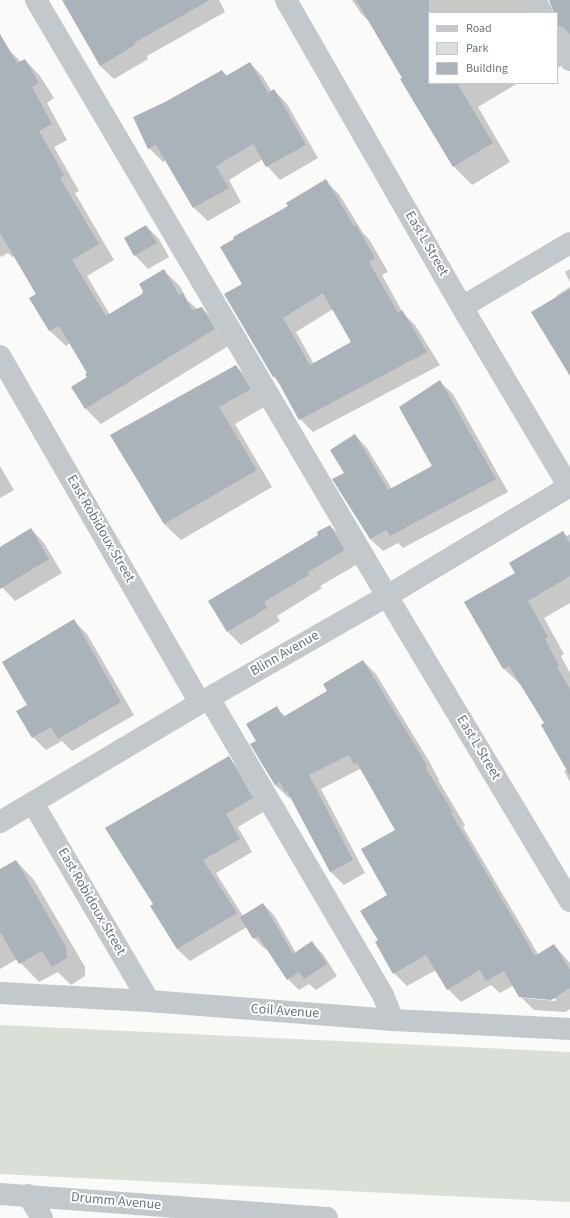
<!DOCTYPE html>
<html>
<head>
<meta charset="utf-8">
<style>
	body { margin:0 }
	#map { position:relative; width:570px; height:1218px; overflow:hidden; background:#fafaf8; font-family:"Source Sans 3",sans-serif }
	canvas { display:block }
	.legend { position:absolute; left:428px; top:12px; width:130px; height:72px; box-sizing:border-box; background:#fff; border:1px solid #c1c8cd; margin:0; padding:5px 7px; list-style:none; font-size:12px; color:#657683 }
	.legend li { display:flex; align-items:center; gap:8px; height:20px }
	.legend b { width:20px; border:1px solid #c1c8cd }
</style>
</head>
<body>
<div id="map">
<canvas width="570" height="1218"></canvas>
<ul class="legend">
<li><b style="height:5px;background:#c3c8cc"></b>Road</li>
<li><b style="height:11px;background:#dadfd7"></b>Park</li>
<li><b style="height:11px;background:#aab3b9"></b>Building</li>
</ul>
</div>
<script>
const ctx = document.querySelector('canvas').getContext('2d');
ctx.lineJoin = 'round';
function fill(path, color) { ctx.fillStyle = color; ctx.fill(path, 'evenodd'); }
const toPath = rows => new Path2D(rows.map(r => 'M' + r).join(''));
function trace(path, color, width, dash) { ctx.strokeStyle = color; ctx.lineWidth = width; ctx.lineCap = dash ? 'butt' : 'round'; ctx.setLineDash(dash || []); ctx.stroke(path); }
function drawText(font, color, halo, rows, align = 'center') {
  ctx.font = font + ' "Source Sans 3",sans-serif'; ctx.lineWidth = 4; ctx.setLineDash([]); ctx.textBaseline = 'middle'; ctx.strokeStyle = halo; ctx.fillStyle = color; for (const [text, x, y, turn = 0] of rows) {
    ctx.save(); ctx.translate(x, y); ctx.rotate((+turn || 0) * Math.PI / 180); ctx.textAlign = isNaN(turn) ? turn : align; if (halo) ctx.strokeText(text, 0, 0); ctx.fillText(text, 0, 0); ctx.restore();
  }
}
fill(toPath([
	[0,1025,570,1052,570,1202,0,1174]
]), '#dadfd7');
fill(toPath([
	[64,0,219,0,225,12,147,56,148,59,114,79,100,66],
	[352,0,529,0,537,13,429,13,429,83,518,83,478,107,510,162,472,185,454,167,401,80,404,78,372,25,360,12],
	[550,0,570,0,570,45,564,64,557,68,557,13,555,13],
	[8,49,21,62,25,60,40,76,54,98,47,103,67,140,54,147,79,191,75,193,114,260,87,276,110,315,143,294,164,271,180,286,187,300,197,309,202,308,217,323,230,345,101,424,86,409,73,387,89,377,88,373,70,343,66,346,50,331,31,298,37,295,15,256,12,257,8,253,1,257,0,255,0,54],
	[250,63,263,77,272,92,274,90,287,104,318,158,280,180,267,166,263,159,229,180,241,202,208,221,194,208,166,160,163,162,149,148,165,103,222,71,227,76],
	[325,181,339,194,363,233,369,239,388,272,382,275,403,313,415,325,440,365,313,432,300,419,280,384,273,376,243,284,289,206],
	[333,309,353,342,314,364,296,332],
	[146,226,159,239,169,257,148,269,135,255],
	[570,269,570,282,565,272],
	[570,287,570,374,556,296],
	[236,366,252,382,266,406,235,424,272,487,181,540,164,524,112,435],
	[440,382,453,394,508,492,403,548,398,543,383,551,370,539,345,473,355,435,367,448,392,489,433,466],
	[0,466,14,490,0,498],
	[330,526,344,539,358,564,320,586,322,588,277,616,280,621,241,645,228,632,209,602,319,535],
	[31,529,44,543,62,573,15,601,0,585,0,548],
	[563,533,567,536,570,534,570,603,544,618,564,654,561,656,570,673,570,782,564,771,567,770,545,723,521,685,503,668,516,573],
	[74,621,87,634,134,715,72,751,62,741,46,750,33,737,29,705],
	[363,661,376,674,429,761,439,780,438,780,465,825,463,827,538,954,554,945,570,963,570,1009,565,1012,534,1010,520,996,514,985,500,993,491,985,461,1002,448,989,436,970,407,986,394,973,379,941,388,896,397,830,365,775,360,769,321,789,365,873,344,885,331,872,291,797,289,798,275,785,252,744,257,741,277,708,286,717,328,691],
	[524,996,556,999,556,1001,524,998],
	[228,758,241,770,265,811,238,827,252,852,216,873,243,916,263,904,274,915,296,953,312,943,323,954,337,976,316,990,309,984,299,990,288,979,267,948,265,949,254,938,247,927,190,961,177,949],
	[16,861,34,880,85,967,85,976,71,985,58,972,39,982,17,959,0,969,0,871]
]), '#0003');
fill(toPath([
	[62,0,210,0,134,43,135,45,100,66],
	[356,0,429,0,429,83,457,83,493,143,453,167,400,79,402,78],
	[549,0,570,0,570,35,563,27,557,26,557,13,554,13],
	[0,34,17,63,25,59,39,83,32,87,52,124,39,131,64,175,60,178,99,244,72,260,106,316,142,294,143,291,139,284,164,269,179,295,183,293,192,310,202,307,215,329,85,409,71,387,87,377,85,374,87,373,59,326,49,331,29,298,36,294,0,233],
	[250,62,268,93,274,89,306,145,266,167,253,144,216,166,229,188,193,208,156,145,148,149,133,117,165,102,222,70,226,76],
	[326,179,354,226,356,225,375,258,369,262,398,313,402,310,427,352,299,420,275,376,273,377,224,294,242,284,220,247,234,239,233,237,288,206,286,203],
	[323,293,351,342,310,365,283,318],
	[146,225,157,243,134,256,124,238],
	[570,289,570,376,531,312],
	[236,365,251,389,219,407,257,470,164,524,110,435],
	[440,380,496,479,390,536,386,530,370,539,332,479,344,473,330,450,355,434,388,490,432,466,399,407],
	[330,525,345,550,308,572,309,575,264,602,267,608,227,632,208,601,318,535,317,532],
	[31,528,49,559,0,589,0,547],
	[563,531,570,544,570,576,528,601,548,637,545,639,559,666,557,667,570,689,570,776,541,725,544,723,512,671,509,666,503,669,464,602,515,573,509,563],
	[74,619,121,702,58,739,51,727,32,738,16,711,27,705,2,662],
	[363,660,416,747,427,766,425,767,453,812,451,813,535,956,554,944,570,970,570,988,551,1000,519,997,504,971,486,981,480,970,447,990,426,955,393,974,375,942,378,940,360,911,387,895,361,849,395,830,357,763,354,765,349,755,309,775,353,860,330,872,287,791,285,792,280,782,275,785,250,744,256,741,246,724,277,706,283,717,327,691,323,684],
	[229,756,253,798,226,814,240,839,203,860,237,913,177,949,150,906,153,904,105,828],
	[16,860,66,947,67,958,52,967,42,951,19,964,0,932,0,869],
	[263,903,293,954,312,941,327,964,304,979,299,972,287,980,258,936,253,939,240,917]
]), '#aab3b9');
trace(toPath([
	[36,0,387,596,570,901],
	[286,0,462,307,569,487],
	[535,0,542,13],
	[557,38,570,60],
	[462,307,570,243],
	[0,356,200,703],
	[209,698,383,995,393,1020],
	[33,803,149,1001],
	[0,822,200,703,387,596,570,486],
	[0,993,149,1001,393,1020,570,1029],
	[0,1194,327,1218],
	[28,1195,42,1218]
]), '#c3c8cc', 22);
drawText('14px', '#657683', '#fff', [
	["East L Street",426,244,60],
	["East Robidoux Street",100,529,60],
	["Blinn Avenue",285,654,-30],
	["East L Street",478,748,59],
	["East Robidoux Street",91,902,60],
	["Coil Avenue",285,1012,4],
	["Drumm Avenue",116,1202,5]
]);
</script>
</body>
</html>
